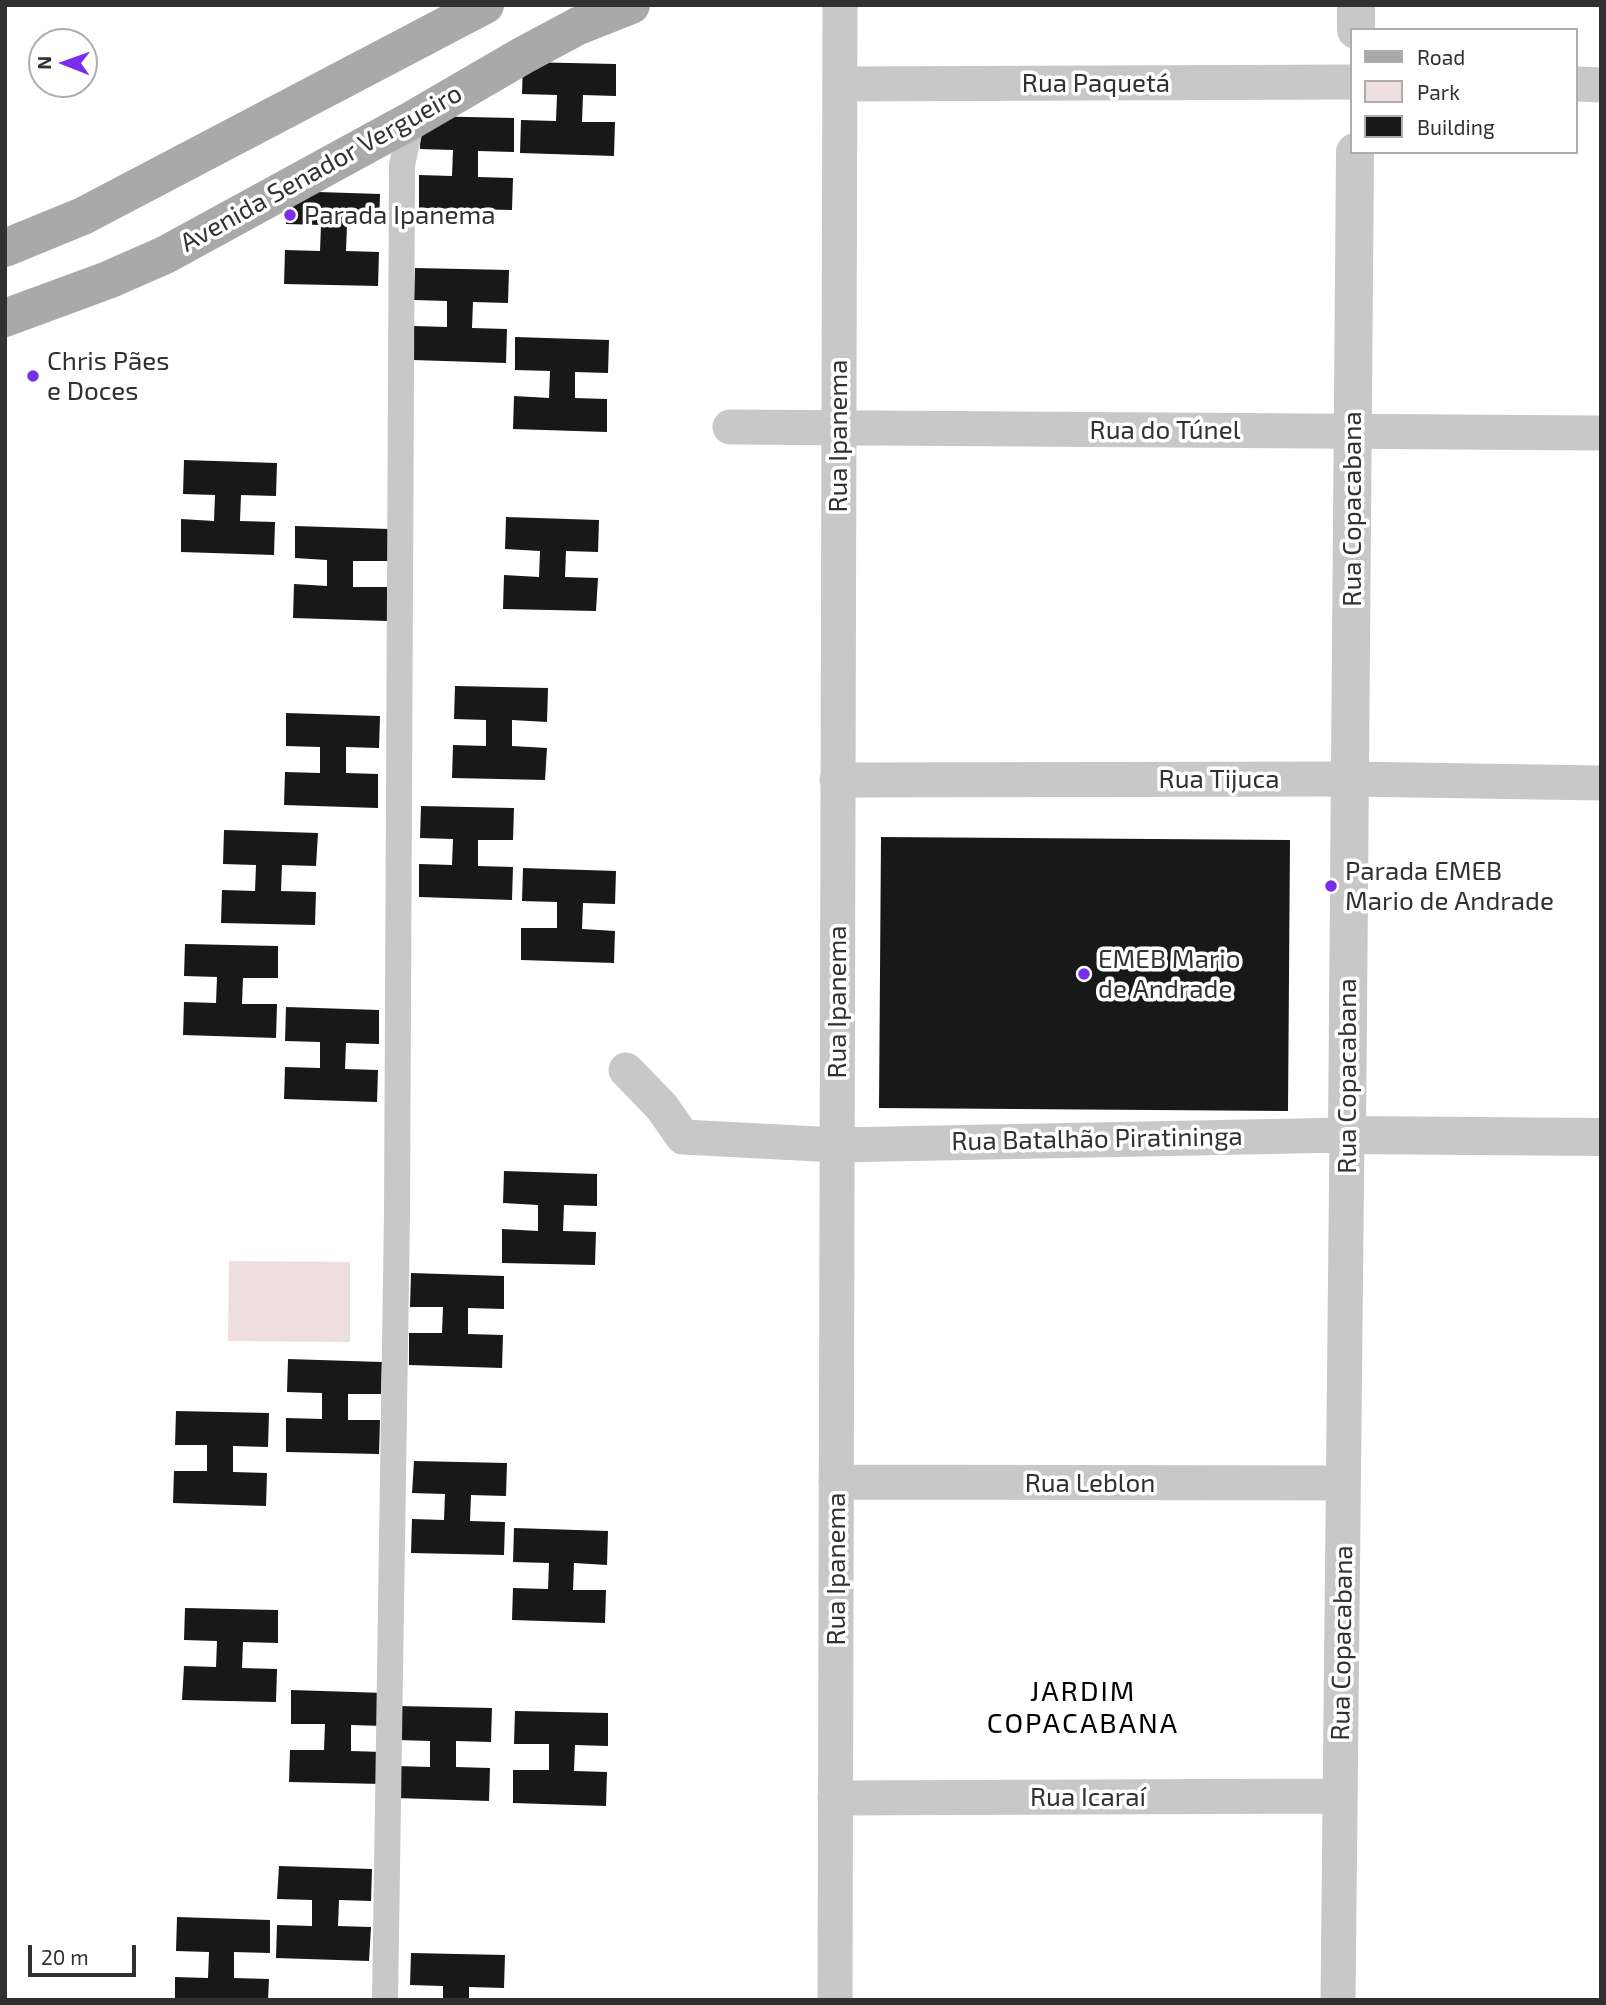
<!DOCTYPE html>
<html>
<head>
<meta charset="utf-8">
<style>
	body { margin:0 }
	#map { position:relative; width:1606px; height:2005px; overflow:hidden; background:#fff; font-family:"Exo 2",sans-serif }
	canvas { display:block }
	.frame { position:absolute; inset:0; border:7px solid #313131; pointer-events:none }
	.legend { position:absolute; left:1350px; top:28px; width:228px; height:126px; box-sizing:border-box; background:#fff; border:2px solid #adadad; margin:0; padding:9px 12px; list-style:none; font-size:21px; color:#313131 }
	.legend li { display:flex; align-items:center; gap:14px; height:35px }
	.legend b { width:35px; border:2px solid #adadad }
	.north { position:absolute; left:28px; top:28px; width:70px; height:70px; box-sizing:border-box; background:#fff; border:2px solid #adadad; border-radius:50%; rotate:271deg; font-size:19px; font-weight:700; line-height:28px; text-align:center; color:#313131 }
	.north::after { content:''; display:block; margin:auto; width:24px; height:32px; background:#792ded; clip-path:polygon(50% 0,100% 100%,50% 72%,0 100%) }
	.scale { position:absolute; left:28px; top:1945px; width:108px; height:32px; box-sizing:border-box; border:4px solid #313131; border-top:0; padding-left:9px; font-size:21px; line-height:24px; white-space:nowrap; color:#313131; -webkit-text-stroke:5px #fff; paint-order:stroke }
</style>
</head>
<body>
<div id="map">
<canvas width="1606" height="2005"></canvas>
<div class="frame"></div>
<ul class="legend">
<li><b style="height:9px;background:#a9a9a9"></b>Road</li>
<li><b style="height:19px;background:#eededf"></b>Park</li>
<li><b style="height:19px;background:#181818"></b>Building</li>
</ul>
<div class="north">N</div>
<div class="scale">20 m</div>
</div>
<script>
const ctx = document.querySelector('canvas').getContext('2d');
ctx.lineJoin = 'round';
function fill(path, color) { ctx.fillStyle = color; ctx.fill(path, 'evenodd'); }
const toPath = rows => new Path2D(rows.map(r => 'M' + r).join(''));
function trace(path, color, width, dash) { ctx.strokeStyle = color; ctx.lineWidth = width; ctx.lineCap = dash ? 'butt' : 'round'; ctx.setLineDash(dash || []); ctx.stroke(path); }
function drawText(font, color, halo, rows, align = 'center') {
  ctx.font = font + ' "Exo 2",sans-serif'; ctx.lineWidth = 7; ctx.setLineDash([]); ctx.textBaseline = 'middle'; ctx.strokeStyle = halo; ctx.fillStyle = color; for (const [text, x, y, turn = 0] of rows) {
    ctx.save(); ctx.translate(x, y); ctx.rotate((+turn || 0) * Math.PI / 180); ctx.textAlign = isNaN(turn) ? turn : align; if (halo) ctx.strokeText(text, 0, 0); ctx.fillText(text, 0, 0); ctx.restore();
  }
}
fill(toPath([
	[229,1261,350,1262,350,1342,228,1341]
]), '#eededf');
fill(toPath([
	[523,62,616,64,616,96,583,95,582,122,615,122,614,156,520,153,521,120,556,121,557,95,522,94],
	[421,116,514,118,514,152,478,151,478,177,513,178,512,210,419,208,419,175,452,176,453,150,420,149],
	[287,191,380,194,379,226,347,225,346,251,379,252,378,286,284,284,285,250,320,251,321,225,286,224],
	[415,268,509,270,508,303,473,302,472,328,507,329,506,363,413,360,414,326,447,327,447,301,414,300],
	[515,337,609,340,608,373,575,372,575,398,607,399,607,432,513,429,514,396,549,398,550,371,515,370],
	[184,460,277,463,276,496,241,495,240,521,275,522,274,555,181,552,181,519,214,521,215,495,183,494],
	[506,517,599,520,598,552,566,551,565,577,598,578,596,611,503,609,504,575,539,577,540,551,505,549],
	[295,526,389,529,388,561,353,561,353,587,387,587,387,621,293,618,294,584,327,586,327,560,295,558],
	[455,686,548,688,547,722,512,720,512,746,547,748,545,780,452,778,453,745,486,746,486,720,454,719],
	[286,713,380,716,379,748,346,747,346,773,378,774,378,808,284,805,285,772,320,773,320,747,286,746],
	[421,806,514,808,513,840,478,840,478,866,513,867,512,900,419,897,419,864,452,865,453,839,420,838],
	[224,830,318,833,316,866,282,865,281,891,316,892,315,925,221,923,222,890,255,891,256,865,223,864],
	[881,837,1290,840,1288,1111,879,1108],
	[523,868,616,871,615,904,583,903,582,929,615,931,614,963,521,960,521,928,557,928,557,902,522,901],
	[185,944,278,946,278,978,243,978,242,1004,277,1004,276,1038,183,1035,184,1002,216,1003,217,977,184,976],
	[286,1007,379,1010,379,1044,346,1043,345,1069,378,1070,377,1102,284,1099,285,1067,320,1068,320,1042,285,1041],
	[504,1171,597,1174,597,1206,564,1205,563,1231,596,1232,595,1265,502,1263,502,1229,538,1231,538,1205,503,1203],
	[411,1273,504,1276,504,1309,468,1308,468,1334,503,1335,502,1368,409,1365,409,1333,442,1333,443,1307,410,1307],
	[288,1359,382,1362,381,1394,348,1394,348,1420,380,1420,379,1454,286,1452,286,1418,322,1419,322,1393,287,1392],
	[176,1411,269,1413,268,1447,233,1446,233,1472,267,1473,266,1506,173,1503,174,1471,207,1471,207,1445,175,1445],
	[414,1461,507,1463,506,1496,471,1495,470,1521,505,1522,504,1555,411,1553,412,1519,444,1520,445,1494,412,1493],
	[514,1528,608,1531,607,1565,574,1563,573,1590,606,1590,605,1623,512,1620,513,1588,548,1589,549,1563,513,1562],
	[185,1608,278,1610,278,1643,243,1642,242,1668,277,1669,276,1702,182,1700,184,1666,216,1667,217,1641,184,1640],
	[291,1690,385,1693,384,1726,351,1725,351,1751,383,1752,383,1784,289,1782,290,1750,324,1750,325,1724,291,1724],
	[398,1706,492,1708,491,1742,456,1741,456,1767,490,1768,489,1801,396,1798,397,1766,430,1767,430,1741,398,1740],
	[515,1711,608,1713,608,1746,575,1745,574,1771,607,1772,606,1806,513,1803,513,1770,549,1770,549,1744,514,1744],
	[279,1866,372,1869,371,1901,339,1900,338,1926,371,1927,369,1961,276,1958,277,1925,312,1926,312,1900,277,1899],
	[177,1917,270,1920,270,1953,234,1952,234,1978,269,1979,268,2000,175,2000,175,1977,208,1978,209,1952,176,1951],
	[411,1953,505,1955,504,1988,469,1987,469,2000,443,2000,443,1986,410,1985]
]), '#181818');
trace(toPath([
	[385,2000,397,1214,402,165,412,120]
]), '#c8c8c8', 26);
trace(toPath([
	[840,84,1352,82],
	[1576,84,1601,85],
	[730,427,1601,433],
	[837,780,1350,779,1601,783],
	[626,1070,661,1106,683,1137,837,1145,1347,1135,1338,2000],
	[836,1482,1343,1483],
	[835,1798,1340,1796],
	[835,2000,840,5]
]), '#c8c8c8', 35);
trace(toPath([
	[1356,30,1356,5],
	[1355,152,1347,1135,1601,1137]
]), '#c8c8c8', 38);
trace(toPath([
	[5,248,83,216,485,5],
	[5,318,108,280,165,255,412,120,522,56,578,26,631,5]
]), '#a9a9a9', 38);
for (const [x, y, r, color] of [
	[290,215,7,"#792ded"],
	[33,376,7,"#792ded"],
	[1331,886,7,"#792ded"],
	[1084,974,7,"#792ded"]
]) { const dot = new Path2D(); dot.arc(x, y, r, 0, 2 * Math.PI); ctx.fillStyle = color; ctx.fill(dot); trace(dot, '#fff', 2.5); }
drawText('26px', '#313131', '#fff', [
	["Rua Paquetá",1096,83],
	["Avenida Senador Vergueiro",321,168,-29],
	["Rua do Túnel",1165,430],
	["Rua Ipanema",838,436,-90],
	["Rua Copacabana",1352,509,-90],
	["Rua Tijuca",1219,779],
	["Rua Ipanema",837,1002,-90],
	["Rua Copacabana",1347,1076,-90],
	["Rua Batalhão Piratininga",1097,1139,-1],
	["Rua Leblon",1090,1483],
	["Rua Ipanema",836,1569,-90],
	["Rua Copacabana",1342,1643,-89],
	["Rua Icaraí",1088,1797]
]);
drawText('26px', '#313131', '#fff', [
	["Parada Ipanema",304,215],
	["Chris Pães",47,361],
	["e Doces",47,391],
	["Parada EMEB",1345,871],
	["Mario de Andrade",1345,901],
	["EMEB Mario",1098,959],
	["de Andrade",1098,989]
], 'left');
ctx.letterSpacing = '2px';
drawText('28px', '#000', '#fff', [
	["JARDIM",1083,1692],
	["COPACABANA",1083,1724]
]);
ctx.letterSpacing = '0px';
</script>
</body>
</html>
